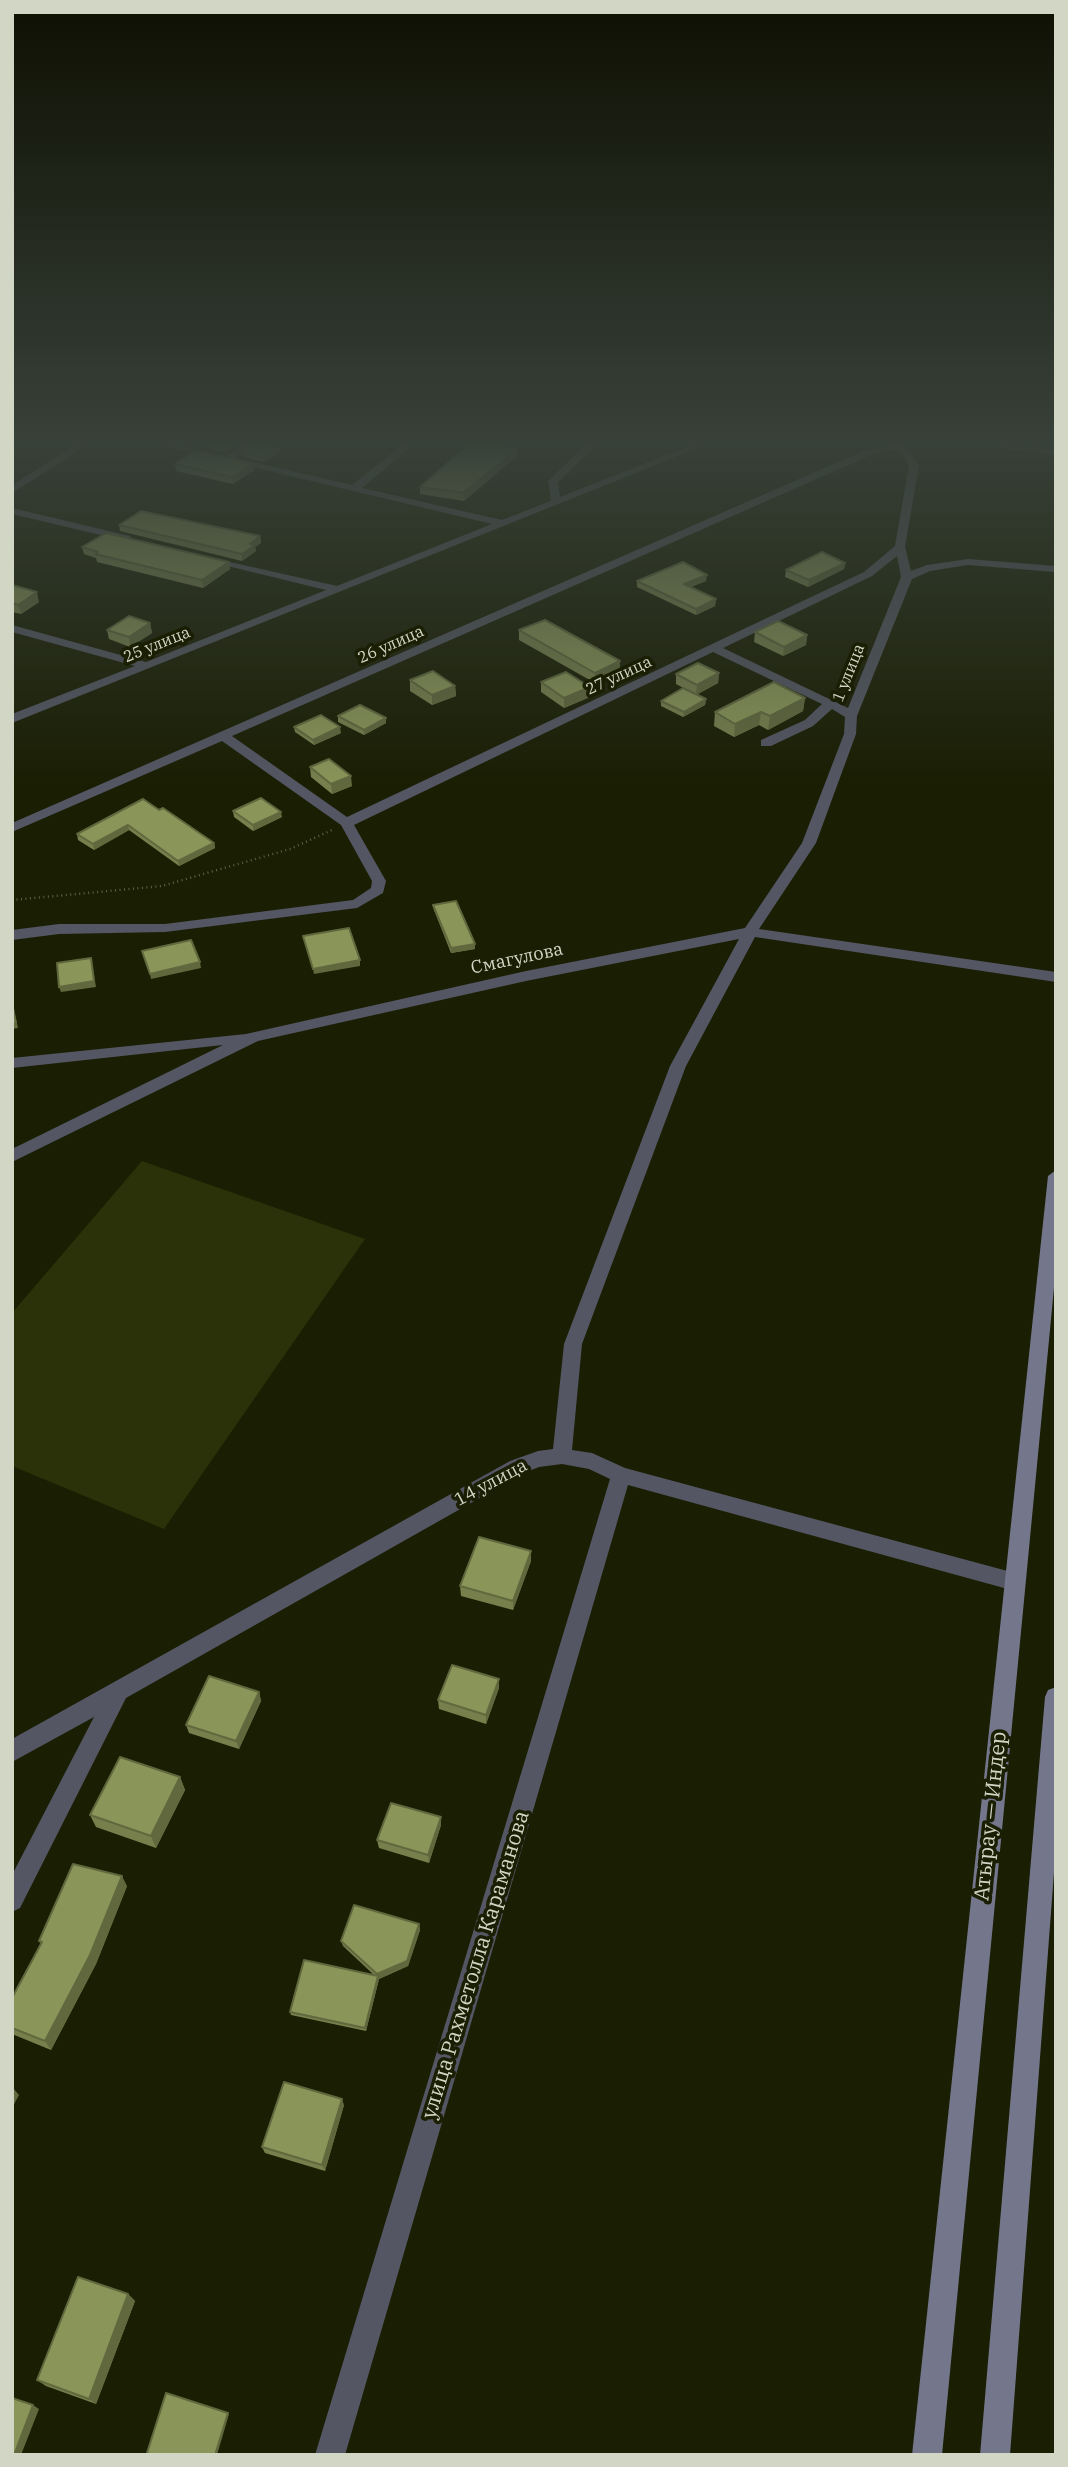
<!DOCTYPE html>
<html>
<head>
<meta charset="utf-8">
<style>
	body { margin:0 }
	#map { position:relative; width:1068px; height:2467px; overflow:hidden; background:#1a1e03; font-family:"IBM Plex Serif",serif }
	canvas { display:block }
	.frame { position:absolute; inset:0; border:14px solid #d2d6c5; pointer-events:none }
</style>
</head>
<body>
<div id="map">
<canvas width="1068" height="2467"></canvas>
<div class="frame"></div>
</div>
<script>
const ctx = document.querySelector('canvas').getContext('2d');
ctx.lineJoin = 'round';
function fill(path, color) { ctx.fillStyle = color; ctx.fill(path, 'evenodd'); }
const toPath = rows => new Path2D(rows.map(r => 'M' + r).join(''));
function trace(path, color, width, dash) { ctx.strokeStyle = color; ctx.lineWidth = width; ctx.lineCap = dash ? 'butt' : 'round'; ctx.setLineDash(dash || []); ctx.stroke(path); }
function drawText(font, color, halo, rows, align = 'center') {
  ctx.font = font + ' "IBM Plex Serif",serif'; ctx.lineWidth = 7; ctx.setLineDash([]); ctx.textBaseline = 'middle'; ctx.strokeStyle = halo; ctx.fillStyle = color; for (const [text, x, y, turn = 0] of rows) {
    ctx.save(); ctx.translate(x, y); ctx.rotate((+turn || 0) * Math.PI / 180); ctx.textAlign = isNaN(turn) ? turn : align; if (halo) ctx.strokeText(text, 0, 0); ctx.fillText(text, 0, 0); ctx.restore();
  }
}
fill(toPath([
	[142,1161,365,1239,164,1529,12,1466,12,1313]
]), '#2b3108');
trace(toPath([
	[12,900,162,886,290,849,332,830]
]), '#5d6149', 2.5, [1, 3.5]);
fill(toPath([
	[77,444,89,444,12,493,12,485,77,444],
	[156,444,174,444,226,456,243,444,255,444,236,458,352,485,403,444,414,444,362,488,502,520,551,501,548,481,587,444,598,444,558,482,560,497,694,444,708,444,12,723,12,714,135,666,12,632,12,625,146,662,326,590,203,560,203,556,337,586,492,524,156,444],
	[891,444,907,444,905,446,919,465,905,547,911,571,927,565,968,559,1056,566,1056,572,968,565,930,571,912,579,857,716,856,734,816,843,759,929,1056,972,1056,982,755,937,686,1066,582,1344,572,1450,592,1453,625,1468,1015,1573,1022,1575,1025,1582,1022,1589,1015,1591,628,1485,345,2455,315,2455,610,1479,589,1469,562,1464,539,1467,524,1473,126,1698,20,1908,12,1912,12,1875,94,1717,12,1762,12,1739,510,1461,538,1451,553,1449,564,1344,670,1066,739,939,526,981,258,1041,12,1162,12,1149,223,1045,12,1068,12,1058,246,1034,526,971,745,928,802,843,844,734,845,717,832,709,813,726,771,746,761,746,761,740,805,720,822,704,713,652,354,825,386,881,383,893,357,908,165,932,59,934,12,940,12,930,59,924,165,924,353,900,371,888,372,881,341,825,222,741,12,832,12,823,861,452,891,444],
	[897,449,909,465,895,546,864,572,347,817,232,736,869,456,897,449],
	[897,556,901,577,848,708,723,648,872,576,897,556],
	[988,444,1056,449,1056,455,993,447,988,444],
	[12,508,130,536,131,538,126,541,12,514,12,508]
]), '#545663');
fill(toPath([
	[1056,1170,1056,1267,942,2455,912,2455,1048,1176,1056,1170],
	[1056,1687,1056,1846,1010,2455,980,2455,1045,1697,1048,1690,1056,1687]
]), '#74778c');
fill(toPath([
	[208,444,239,444,225,453,208,449],
	[242,452,280,452,265,462,242,457],
	[517,456,464,501,420,494,420,487],
	[253,463,254,470,233,484,176,471,175,464],
	[119,525,260,536,261,543,255,547,256,551,242,561,120,531],
	[82,547,229,562,230,569,203,588,97,562,96,558,84,554],
	[845,563,844,569,808,587,785,577,786,570],
	[637,581,706,581,691,587,716,599,715,606,696,615,637,587],
	[12,585,39,602,21,614,12,612],
	[150,623,152,633,130,647,109,639,107,630],
	[519,630,620,671,595,683,519,640],
	[755,632,807,635,806,645,783,656,754,642],
	[719,673,718,683,696,695,676,684,676,674],
	[410,680,455,686,456,696,432,705,410,691],
	[541,682,590,687,590,697,564,708,541,692],
	[805,698,803,711,768,730,759,725,734,737,714,726,715,712],
	[706,699,705,705,683,717,661,706,661,701],
	[338,716,386,718,386,723,364,735,338,722],
	[294,727,341,733,314,745,295,732],
	[310,767,352,786,332,794,311,777],
	[159,810,214,843,215,848,179,866,129,830,94,850,78,840,77,834],
	[233,811,282,817,253,831,234,817],
	[433,905,475,944,475,949,451,953,434,910],
	[531,1561,513,1610,461,1596,460,1586],
	[499,1688,486,1724,439,1709,438,1700],
	[259,1692,261,1701,239,1749,189,1733,186,1725],
	[180,1777,185,1790,156,1848,96,1827,90,1815],
	[441,1825,429,1863,379,1848,377,1840],
	[127,1886,96,1964,51,2050,12,2034,12,1998,41,1944,39,1941],
	[419,1924,420,1930,408,1966,379,1979,366,2031,291,2015,290,2012,374,1975,343,1946,341,1941],
	[344,2105,325,2171,265,2153,262,2147],
	[128,2294,135,2301,96,2404,46,2386,37,2380]
]), '#77804d');
fill(toPath([
	[224,444,239,444,225,453],
	[280,448,280,452,265,462,265,458],
	[517,449,517,456,464,501,463,493],
	[253,463,254,470,233,484,232,477],
	[260,536,261,543,255,547,256,551,242,561,242,554,250,544],
	[229,562,230,569,203,588,202,580],
	[845,563,844,569,808,587,809,580],
	[707,575,706,581,683,590,684,584],
	[37,592,39,602,21,614,18,605],
	[716,599,715,606,696,615,696,609],
	[150,623,152,633,130,647,129,637],
	[807,635,806,645,783,656,784,647],
	[620,661,620,671,595,683,595,673],
	[719,673,718,683,696,695,697,685],
	[455,686,456,696,432,705,432,695],
	[590,687,590,697,564,708,564,698],
	[805,698,803,711,768,730,770,716],
	[706,699,705,705,683,717,684,712],
	[761,712,759,725,734,737,735,724],
	[386,718,386,723,364,735,364,730],
	[340,727,341,733,314,745,313,740],
	[351,776,352,786,332,794,331,784],
	[281,812,282,817,253,831,253,825],
	[128,825,129,830,94,850,93,844],
	[214,843,215,848,179,866,178,861],
	[475,944,475,949,451,953,451,948],
	[91,958,96,987,61,992,59,987],
	[360,960,360,966,314,974,313,969],
	[200,962,201,968,151,979,150,974],
	[12,1002,18,1028,12,1029],
	[531,1551,531,1561,513,1610,513,1601],
	[499,1679,499,1688,486,1724,486,1715],
	[259,1692,261,1701,239,1749,236,1741],
	[180,1777,185,1790,156,1848,151,1836],
	[441,1817,441,1825,429,1863,428,1855],
	[122,1876,127,1886,96,1964,51,2050,45,2041],
	[419,1924,420,1930,408,1966,379,1979,366,2031,365,2028,377,1974],
	[13,2088,19,2095,12,2108,12,2091],
	[342,2099,344,2105,325,2171,322,2165],
	[128,2294,135,2301,96,2404,89,2399],
	[33,2405,39,2409,21,2455,14,2455],
	[228,2413,229,2414,217,2455,215,2455]
]), '#61683e');
const building = toPath([
	[252,444,267,444,280,448,265,458,242,452,252,444],
	[469,444,495,444,517,449,463,493,420,487,469,444],
	[196,450,253,463,232,477,175,464,196,450],
	[141,511,260,536,250,544,255,545,242,554,119,525,141,511],
	[106,533,229,562,202,580,95,554,98,552,82,547,106,533],
	[822,552,845,563,809,580,786,570,822,552],
	[683,562,707,575,684,584,716,599,696,609,637,581,683,562],
	[12,585,37,592,18,605,12,603,12,585],
	[129,616,150,623,129,637,107,630,129,616],
	[545,620,620,661,595,673,519,630,545,620],
	[778,621,807,635,784,647,755,632,778,621],
	[698,663,719,673,697,685,676,674,698,663],
	[433,671,455,686,432,695,410,680,433,671],
	[566,672,590,687,564,698,541,682,566,672],
	[774,682,805,698,770,716,761,712,735,724,715,712,774,682],
	[683,688,706,699,684,712,661,701,683,688],
	[360,705,386,718,364,730,338,716,360,705],
	[321,715,340,727,313,740,294,727,321,715],
	[329,759,351,776,331,784,310,767,329,759],
	[261,798,281,812,253,825,233,811,261,798],
	[143,799,159,810,163,808,214,843,178,861,128,825,93,844,77,834,143,799],
	[456,901,475,944,451,948,433,905,456,901],
	[349,928,360,960,313,969,303,936,349,928],
	[191,940,200,962,150,974,142,951,191,940],
	[91,958,94,981,59,987,57,963,91,958],
	[12,1003,16,1023,12,1023,12,1003],
	[479,1537,531,1551,513,1601,460,1586,479,1537],
	[452,1665,499,1679,486,1715,438,1700,452,1665],
	[209,1676,259,1692,236,1741,186,1725,209,1676],
	[120,1757,180,1777,151,1836,90,1815,120,1757],
	[391,1803,441,1817,428,1855,377,1840,391,1803],
	[73,1864,122,1876,90,1955,45,2041,12,2028,12,1998,42,1942,39,1941,73,1864],
	[354,1905,419,1924,407,1961,377,1974,341,1941,354,1905],
	[304,1960,378,1976,365,2028,290,2012,304,1960],
	[284,2082,342,2099,322,2165,262,2147,284,2082],
	[78,2277,128,2294,89,2399,37,2380,78,2277],
	[166,2393,228,2413,215,2455,152,2455,147,2453,166,2393],
	[12,2398,33,2405,14,2455,12,2455,12,2398]
]);
fill(building, '#8a9559');
trace(building, '#61683e', 2);
const sky = ctx.createLinearGradient(0, 0, 0, 789);
sky.addColorStop(0, '#0e1002');
sky.addColorStop(0.56, '#384139');
sky.addColorStop(1, '#38413900');
ctx.fillStyle = sky;
ctx.fillRect(0, 0, 1068, 789);
drawText('16px', '#d2d6c5', '#1a1e03', [
	["25 улица",157,645,-22],
	["26 улица",391,645,-24],
	["1 улица",849,673,-68],
	["27 улица",619,676,-25]
]);
drawText('18px', '#d2d6c5', '#1a1e03', [
	["Смагулова",517,959,-12],
	["14 улица",491,1483,-28]
]);
drawText('21px', '#d2d6c5', '#1a1e03', [
	["Атырау — Индер",991,1816,-84],
	["улица Рахметолла Караманова",476,1965,-73]
]);
</script>
</body>
</html>
